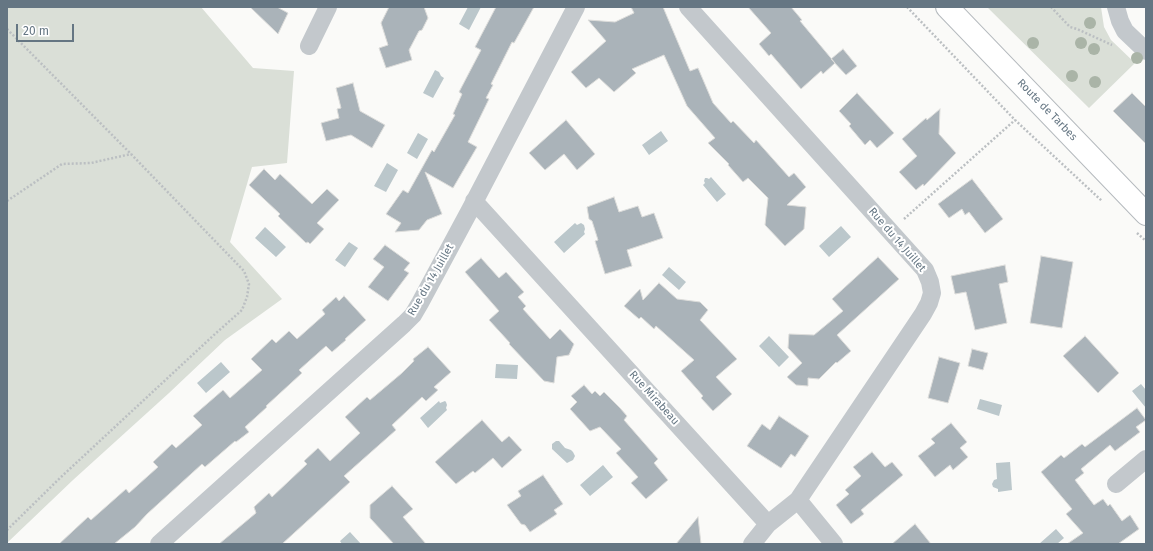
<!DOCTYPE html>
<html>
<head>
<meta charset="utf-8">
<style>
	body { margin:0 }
	#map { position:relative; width:1153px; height:551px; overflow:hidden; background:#fafaf8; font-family:"Fira Sans",sans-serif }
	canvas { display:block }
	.frame { position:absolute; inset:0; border:8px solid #657683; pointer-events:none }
	.scale { position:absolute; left:16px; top:24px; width:58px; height:18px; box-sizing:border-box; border:2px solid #657683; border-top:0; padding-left:5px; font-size:12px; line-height:14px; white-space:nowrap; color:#657683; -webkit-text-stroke:3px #fff; paint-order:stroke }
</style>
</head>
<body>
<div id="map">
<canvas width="1153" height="551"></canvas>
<div class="frame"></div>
<div class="scale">20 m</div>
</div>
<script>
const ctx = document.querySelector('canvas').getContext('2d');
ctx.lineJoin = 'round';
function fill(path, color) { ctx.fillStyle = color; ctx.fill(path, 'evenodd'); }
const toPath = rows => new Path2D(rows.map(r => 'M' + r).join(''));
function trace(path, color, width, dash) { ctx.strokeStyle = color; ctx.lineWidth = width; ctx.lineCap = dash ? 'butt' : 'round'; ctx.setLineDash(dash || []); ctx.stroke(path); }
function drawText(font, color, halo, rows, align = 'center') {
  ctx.font = font + ' "Fira Sans",sans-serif'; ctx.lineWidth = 4; ctx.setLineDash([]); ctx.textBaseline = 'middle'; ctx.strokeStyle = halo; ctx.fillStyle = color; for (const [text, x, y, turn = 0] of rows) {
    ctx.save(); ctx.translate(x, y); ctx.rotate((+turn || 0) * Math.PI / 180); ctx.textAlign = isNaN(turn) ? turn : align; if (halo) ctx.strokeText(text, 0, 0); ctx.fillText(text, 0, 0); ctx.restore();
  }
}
fill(toPath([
	[7,7,201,7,253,68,294,71,287,163,252,167,230,242,282,299,225,340,169,393,73,480,7,543],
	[987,7,1101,7,1104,27,1111,40,1135,63,1089,108]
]), '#dadfd7');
fill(toPath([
	[468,7,481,7,469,30,459,24],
	[435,70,439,72,441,76,444,78,433,98,423,93],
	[661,131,668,141,649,155,642,145],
	[418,133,428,139,417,159,407,153],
	[387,163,398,170,386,192,374,186],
	[711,177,726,194,717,202,703,185,705,183,704,181,705,178,707,178,709,179],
	[575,223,577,225,581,223,584,225,585,229,584,232,585,234,564,253,554,242],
	[841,226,851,237,829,257,819,246],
	[265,227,286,247,276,257,255,238],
	[349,242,358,248,345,267,335,260],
	[669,267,686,282,679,290,662,275],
	[769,336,789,357,779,367,759,346],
	[221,362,230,372,206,393,197,383],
	[496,364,518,365,517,379,495,378],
	[1141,384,1146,390,1146,408,1132,391],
	[980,399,1002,405,999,416,977,409],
	[439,401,440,403,445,401,446,402,447,405,446,408,447,410,428,428,420,418],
	[556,441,559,441,565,448,571,450,573,452,575,456,573,460,567,463,552,449,552,444],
	[1010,462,1012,490,998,492,998,489,993,487,992,484,994,480,997,479,996,463],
	[603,465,613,477,590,496,580,485],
	[1056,529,1064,538,1057,544,1039,544],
	[350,532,361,544,342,544,340,541]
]), '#bbc7cb');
const building = toPath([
	[250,7,277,7,288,13,278,34,250,7],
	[389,7,424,7,428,18,422,30,419,31,409,50,412,60,386,68,379,48,388,45,381,23,389,7],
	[496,7,534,7,514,43,512,42,491,84,493,85,486,98,489,99,468,142,477,147,453,188,425,172,442,214,427,220,419,230,395,232,401,223,386,214,403,190,408,193,432,150,434,152,455,115,453,114,462,94,459,92,481,50,475,47,496,7],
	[631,7,663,7,690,71,698,68,713,103,731,123,733,121,754,143,756,140,789,177,794,173,806,187,787,205,806,207,804,229,785,246,765,225,768,198,748,178,743,182,728,165,729,164,708,143,715,138,687,106,664,55,632,69,636,73,614,92,599,78,586,88,571,72,606,41,588,20,615,22,634,13,631,7],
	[748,7,791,7,802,20,800,21,835,63,823,74,821,71,801,89,771,54,769,56,759,44,771,33,748,7],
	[843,49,857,66,846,75,831,59,843,49],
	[353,83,360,111,385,125,372,148,351,135,326,141,321,123,339,118,337,109,341,108,336,88,353,83],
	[857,93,894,133,877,148,870,140,865,145,849,126,851,124,839,111,857,93],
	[1132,93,1146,107,1146,144,1113,111,1132,93],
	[940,109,939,134,956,153,924,186,923,184,916,190,899,172,917,156,902,139,926,118,927,120,940,109],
	[566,120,595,154,577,170,564,154,545,170,529,153,566,120],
	[264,169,275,180,280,174,312,204,327,189,339,200,317,223,324,229,310,244,308,242,306,243,278,216,280,214,249,185,264,169],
	[972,179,1003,219,985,233,969,212,965,215,962,209,949,218,938,204,972,179],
	[614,197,619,212,638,206,642,217,654,213,663,238,627,250,632,266,605,274,595,241,598,240,592,221,589,219,587,207,614,197],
	[385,245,410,263,404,270,409,273,388,301,368,287,384,267,373,259,385,245],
	[1041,256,1073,262,1062,328,1030,323,1041,256],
	[878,257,899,279,837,335,851,351,837,363,836,362,819,379,808,378,808,386,796,385,787,377,802,363,788,348,789,334,814,335,843,311,832,299,878,257],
	[481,258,499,278,506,272,524,292,518,297,526,306,523,309,550,339,560,329,574,344,569,355,557,357,554,383,544,381,509,344,510,343,489,320,499,311,465,272,481,258],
	[1005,265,1008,282,999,284,1007,323,975,330,966,292,955,294,951,276,1005,265],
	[659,283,677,299,700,302,708,310,700,320,737,359,716,377,732,394,713,411,701,398,703,396,681,371,694,360,656,326,654,329,641,317,639,319,624,306,640,289,643,300,659,283],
	[344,296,366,320,345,339,346,340,332,352,326,346,299,370,302,373,266,406,267,407,245,427,249,432,236,442,235,441,205,467,202,464,147,514,135,527,114,544,59,544,88,517,91,520,126,489,129,493,158,467,153,462,172,444,176,448,202,425,193,416,223,390,230,398,262,370,251,359,272,339,276,343,289,331,297,339,325,314,322,310,336,297,339,301,344,296],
	[1085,336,1119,373,1098,393,1063,356,1085,336],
	[428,347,451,372,434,387,438,390,426,401,422,397,392,425,396,430,344,476,350,482,282,544,219,544,256,513,254,507,269,493,272,497,307,464,304,461,318,448,330,461,360,433,345,417,367,397,370,400,402,373,414,361,413,359,428,347],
	[972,349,988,353,983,370,968,366,972,349],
	[939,357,960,363,948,403,928,398,939,357],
	[584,385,592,394,595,391,600,396,604,392,620,408,627,416,624,420,658,459,654,463,668,480,646,499,631,483,638,477,616,453,621,449,600,427,590,431,570,409,577,402,571,396,584,385],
	[1137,408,1146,420,1136,427,1140,432,1115,451,1110,445,1081,469,1084,473,1075,480,1094,505,1103,499,1108,506,1110,504,1122,521,1130,515,1139,529,1118,544,1067,544,1083,533,1066,514,1072,509,1041,472,1061,455,1064,458,1082,444,1085,447,1137,408],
	[779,416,809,436,795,457,791,454,781,468,747,446,762,424,770,430,779,416],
	[482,420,502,442,509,436,522,450,502,468,493,458,475,473,473,471,456,484,435,462,482,420],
	[951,423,967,442,960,448,968,457,953,470,950,465,935,477,918,456,935,443,931,439,951,423],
	[872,452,885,467,892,462,903,475,861,510,864,514,851,524,836,505,849,494,845,490,861,476,853,467,872,452],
	[543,475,563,504,554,510,557,514,530,532,525,525,521,524,507,505,521,496,518,491,543,475],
	[392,486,413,509,403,517,426,544,394,544,370,518,370,505,392,486],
	[698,517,701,544,676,544,698,517],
	[915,524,931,544,892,544,915,524]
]);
fill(building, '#aab3b9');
trace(building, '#dcdcda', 1);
const primary = toPath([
	[947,7,1146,214]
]);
trace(primary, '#b5babe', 24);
trace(toPath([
	[907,7,1015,120,1102,201],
	[1051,7,1070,27,1077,29,1112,45],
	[7,29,131,154,244,271,249,284,247,297,242,310,215,334,61,477,7,530],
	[7,201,62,164,91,163,131,154],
	[904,219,1015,120],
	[1137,233,1146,241]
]), '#bbbfc2', 2.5, [2, 2]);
trace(toPath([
	[688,7,925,270,930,282,932,293,929,303,923,314,798,500],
	[1116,7,1120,21,1125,31,1146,51],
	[309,46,328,7],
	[474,201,768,524,798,500,834,544],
	[1116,484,1146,459],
	[159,544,404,324,413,315,420,303,470,210,576,7],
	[752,544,768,524]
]), '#c3c8cc', 18);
trace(primary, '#fff', 22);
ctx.fillStyle = '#aab4a7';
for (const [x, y] of [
	[1090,23],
	[1033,43],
	[1081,43],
	[1094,49],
	[1137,58],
	[1072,76],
	[1095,82]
]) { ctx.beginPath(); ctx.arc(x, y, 6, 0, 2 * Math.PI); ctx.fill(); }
drawText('11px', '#657683', '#fff', [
	["Route de Tarbes",1047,110,46],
	["Rue du 14 Juillet",897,240,49],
	["Rue du 14 Juillet",431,280,-60],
	["Rue Mirabeau",654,398,48]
]);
</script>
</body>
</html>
